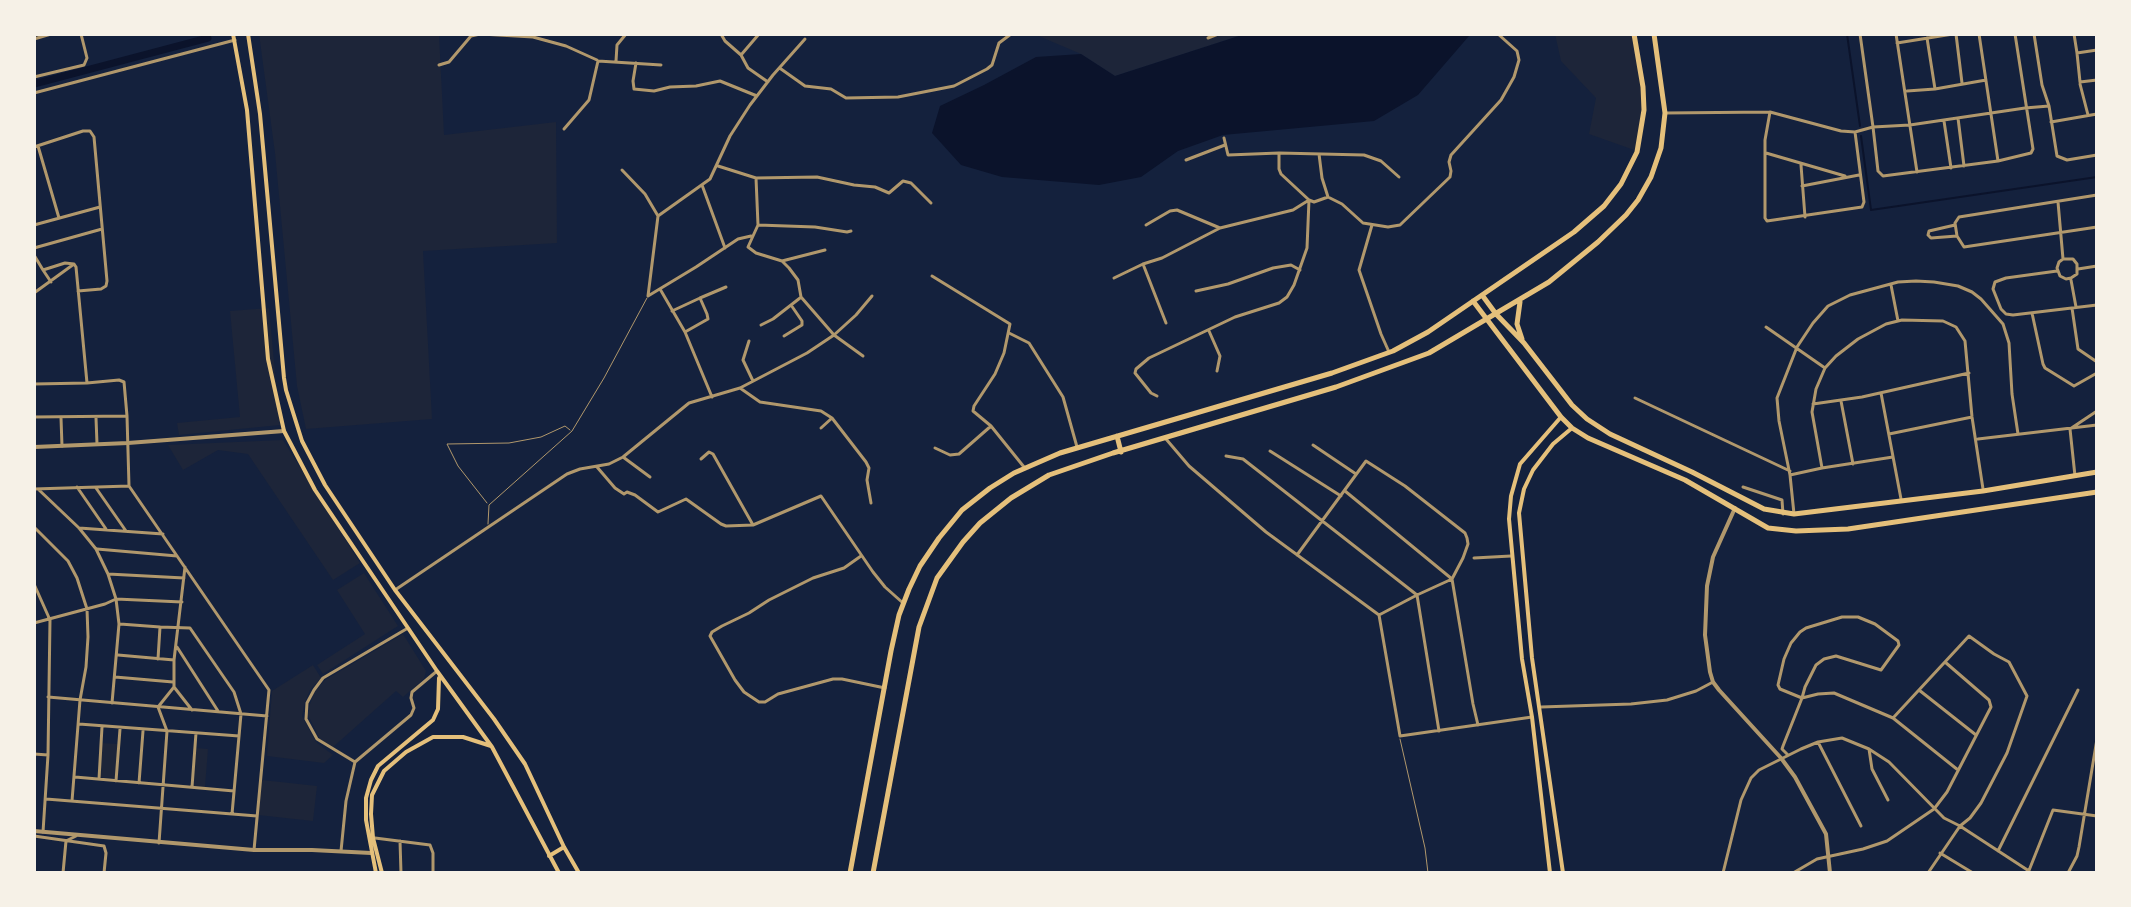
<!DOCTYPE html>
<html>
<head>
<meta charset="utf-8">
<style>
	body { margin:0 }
	#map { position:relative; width:2131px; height:907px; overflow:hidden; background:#14213d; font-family:"Open Sans",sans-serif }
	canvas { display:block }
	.frame { position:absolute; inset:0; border:36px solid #f6f1e7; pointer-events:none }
</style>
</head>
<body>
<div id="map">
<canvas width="2131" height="907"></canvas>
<div class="frame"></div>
</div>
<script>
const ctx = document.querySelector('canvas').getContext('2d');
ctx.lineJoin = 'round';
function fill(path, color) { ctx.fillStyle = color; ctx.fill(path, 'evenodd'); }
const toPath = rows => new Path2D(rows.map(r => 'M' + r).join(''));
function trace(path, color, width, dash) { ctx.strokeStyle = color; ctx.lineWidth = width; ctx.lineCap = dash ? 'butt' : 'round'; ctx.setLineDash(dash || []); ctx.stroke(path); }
fill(toPath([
	[259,34,439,34,444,135,556,122,557,243,423,251,432,419,306,429,297,386,275,153],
	[1034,34,1245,34,1115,76,1081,54],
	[1555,34,1633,34,1643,88,1641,133,1637,151,1589,134,1596,98,1561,61],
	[269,308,280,425,179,435,177,423,240,417,230,311],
	[283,440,360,563,333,580,248,454,218,450,183,470,168,445],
	[364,573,398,626,323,674,317,665,365,634,337,590],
	[403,634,426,671,424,679,403,697,396,691,332,748,320,739,308,715,310,704,315,691,325,680],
	[313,665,321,678,310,690,305,702,302,716,316,742,333,755,324,763,267,756,272,691],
	[102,743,118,744,115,778,99,777],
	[196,748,208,749,205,787,193,786],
	[262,780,317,786,313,821,258,815]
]), '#1d2539');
fill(toPath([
	[1245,34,1469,34,1469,36,1418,95,1374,121,1223,135,1178,151,1141,177,1099,185,1002,177,961,165,932,133,940,106,984,85,1036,57,1081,54,1115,76]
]), '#0b132b');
trace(toPath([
	[1847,34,1860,126],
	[1861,136,1871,210,2097,177]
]), '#0b132b', 2);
trace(toPath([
	[34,84,208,38]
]), '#0b132b', 7);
trace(toPath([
	[487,503,458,466,447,444,509,443,541,437,565,426,570,430],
	[488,524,489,505,572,431,604,378,647,298],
	[1400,739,1425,848,1428,873]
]), '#b1986c', 1);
trace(toPath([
	[481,34,533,37,566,46,597,60],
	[721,34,725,41,741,55,748,68,768,82],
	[1860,34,1873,127,1878,171,1883,176,1998,161,2031,153,2033,149,2015,34],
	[1896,34,1917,172],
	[1956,34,1962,83],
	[1979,34,1998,161],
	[2034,34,2042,85,2049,106,2057,156,2067,160,2097,155],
	[2074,34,2077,53,2097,50],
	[1208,38,1218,34],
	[1927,38,1935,89],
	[34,39,51,34],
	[1897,43,1953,34],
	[2077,53,2080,82,2097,80],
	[741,55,759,34],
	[616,61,617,45,626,34],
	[636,63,633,81,634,89,654,91,670,87,696,86,720,81,757,96],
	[439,65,449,62,471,36,480,34],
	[781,69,805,86,831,89,846,98,898,97,954,86,987,69,992,65,999,43,1011,34],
	[34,77,84,65,87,58,81,34],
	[2080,84,2088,115],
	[1907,91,1935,89,1986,80],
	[34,93,235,40],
	[1770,112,1765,140,1765,218,1767,221,1862,207,1864,202,1855,132],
	[1665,113,1770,112,1841,131,1855,132,1873,127,1910,125,2025,108,2049,106],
	[1958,118,1964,166],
	[1944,121,1951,168],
	[2051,122,2097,114],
	[564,129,589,100,598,61,661,65],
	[1224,138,1228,155,1279,153,1364,155,1381,161,1399,177],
	[38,146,59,218],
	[34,147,83,131,90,131,94,137,107,281,106,286,101,289,78,291],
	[1766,153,1845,176],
	[1319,154,1322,178,1328,197],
	[1186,160,1225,145],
	[1801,165,1805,217],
	[718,166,756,178,817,177,854,185,875,187,889,193,903,181,911,183,931,203],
	[622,170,645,194,658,216],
	[756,178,758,225,748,247,756,253,782,261,789,268,798,280,801,297,834,335,863,356],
	[702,185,725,248],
	[1802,186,1859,175],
	[2097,195,1959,217,1955,223,1957,236,1964,247,2097,227],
	[2058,202,2063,259,2059,262,2057,268,2060,276,2066,279,2071,278,2077,274,2077,264,2073,259,2063,259],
	[34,225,100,207],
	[758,225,815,227,847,232,851,231],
	[1146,225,1170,211,1177,210,1220,228],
	[1372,225,1359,270,1381,334,1389,352],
	[1955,225,1929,231,1928,235,1931,238,1957,236],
	[34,248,102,229],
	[34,255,43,270,65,263,74,264,76,267,87,383,34,384],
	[782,261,825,250],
	[1143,264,1166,323],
	[2078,269,2097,266],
	[43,270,51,282],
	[2057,271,2006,278,1995,282,1993,289,2001,309,2006,314,2013,315,2097,305],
	[932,276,1010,324,1004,353,995,374,974,406,973,411,991,426,1024,467],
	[1114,278,1143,264,1162,258,1220,228,1293,210,1309,200,1314,202,1328,197,1342,204,1363,223,1388,227,1400,225,1450,177,1451,171,1449,162,1451,155,1501,100,1514,77,1519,60,1517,51,1498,34],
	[2071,280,2076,307],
	[1891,285,1898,321],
	[660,289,685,332,712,397],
	[1196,291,1228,284,1273,268,1291,265,1300,270],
	[34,293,74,264],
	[648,296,658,216,710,179,730,136,750,105,773,75,805,39],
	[648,296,696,267,738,239,751,236],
	[700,298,726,287],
	[2072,308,2078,349,2097,362],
	[672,311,700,298,707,314,708,319,685,332],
	[2032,313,2043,364,2045,368,2074,386,2097,373],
	[761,325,773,319,800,298],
	[1766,327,1825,368],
	[1209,331,1220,356,1217,371],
	[1009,333,1029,343,1063,397,1077,447],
	[784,336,802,325,802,321,791,305],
	[749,341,743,360,753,381],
	[87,383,119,380,124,382,127,416,129,486,269,690,254,850],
	[740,388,760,402,821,411,832,418,866,462,869,468,867,480,871,503],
	[1881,393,1901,499],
	[1157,396,1151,393,1135,373,1136,369,1149,358,1235,317,1279,303,1287,297,1294,285,1307,248,1309,200,1281,174,1279,169,1279,153],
	[1635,398,1790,471],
	[1841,401,1853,464],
	[1813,404,1862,397,1969,373],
	[34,417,127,416],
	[61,418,62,446],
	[96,418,97,444],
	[821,428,832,418],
	[1889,434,1972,417],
	[1166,439,1189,466,1266,532,1379,615,1400,736,1532,717],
	[1978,439,2097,425],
	[1313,445,1356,474],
	[935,448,950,455,959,454,991,426],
	[1270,451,1341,496],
	[1226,456,1243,459,1417,595,1439,731],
	[623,457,650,477],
	[701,459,709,452,713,454,753,525],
	[597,467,615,488,624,494,627,492,635,495,658,512,686,499,721,524,726,526,753,525,821,496,873,572,885,587,903,603],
	[1822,468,1812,412,1816,389,1825,368,1836,356,1858,339,1886,324,1902,320,1943,321,1956,327,1965,341,1972,417,1983,489],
	[1790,475,1822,468,1893,457],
	[2075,476,2070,429,2097,411],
	[77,487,106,529],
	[1743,487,1782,500,1783,514],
	[96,488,126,531],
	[34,489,129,486],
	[38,489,79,528,96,549,108,574,116,599,119,624,112,703],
	[1345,491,1452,579,1473,704,1478,725],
	[1794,514,1790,475,1779,421,1777,398,1797,347,1813,323,1828,306,1850,295,1898,282,1916,281,1934,282,1958,286,1972,292,1981,299,2003,324,2009,343,2012,394,2018,434],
	[34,527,68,561,77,578,87,609,88,637,86,667,80,700,72,801],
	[79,528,163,534],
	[97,549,177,556],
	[1297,555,1366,461,1405,486,1465,533,1467,538,1468,544,1463,558,1452,579,1417,595,1379,615],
	[861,556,844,568,813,578,769,600,749,613,722,626,712,632,710,636,735,680,744,692,759,702,765,702,778,694,833,679,842,679,885,688],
	[1474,558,1511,556],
	[108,574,184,578],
	[34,584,50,620,48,755,43,832],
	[395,590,567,474,580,469,609,464,623,457,689,403,740,388,807,353,834,335,856,315,872,296],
	[34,623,105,604,116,599,182,602],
	[120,624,160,627],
	[177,647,218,711],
	[118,655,174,660],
	[158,659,160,627,190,628,234,692,241,714,232,814],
	[115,677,173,682],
	[174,687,192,710],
	[1919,690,1976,735],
	[48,697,267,716],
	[1802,698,1818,694,1834,693,1893,718,1958,770],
	[1541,707,1631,704,1667,700,1696,691,1713,682],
	[1893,718,1969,636,1994,654,2009,662,2027,696,2007,753,1981,803,1970,818,1960,826,1928,873],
	[79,724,239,736],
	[1818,742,1861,826],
	[1869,749,1872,769,1888,800],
	[34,754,48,755],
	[1788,755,1782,749,1783,746,1802,698,1805,687,1816,665,1824,659,1836,656,1881,670,1899,645,1898,641,1875,624,1858,617,1842,617,1806,628,1800,632,1791,643,1784,659,1778,685,1780,689,1802,698],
	[355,762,317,739,306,719,307,703,314,690,323,678,408,628],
	[75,777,234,791],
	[99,779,102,727],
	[116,781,120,729],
	[139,783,143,731],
	[192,787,196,733],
	[46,799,257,816],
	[34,836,104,846,106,853,104,873],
	[375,838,430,845,433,853,433,873],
	[400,841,401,873],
	[159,843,167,731,158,707,174,687,174,660,185,567],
	[341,851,346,801,355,762,411,715,414,708,411,698,412,692,437,671],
	[1998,851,2078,690],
	[1940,853,1973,873],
	[63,873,66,841,76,836],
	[1723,873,1741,800,1751,778,1759,770,1801,749,1818,742,1842,738,1869,749,1889,762,1944,818,1960,826,2029,871],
	[1793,873,1817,859,1863,849,1887,841,1934,809,1947,792,1991,707,1989,700,1945,662],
	[2028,873,2053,810,2097,816],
	[2068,873,2077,856,2079,847,2097,739]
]), '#b1986c', 3);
trace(toPath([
	[34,447,128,443,284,431],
	[1735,508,1713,557,1707,586,1705,635,1710,672,1713,682,1719,690,1781,758,1795,777,1826,834,1830,873],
	[34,831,254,850,312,850,371,853]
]), '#b1986c', 4);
trace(toPath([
	[233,34,247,110,268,359,284,431,315,490,437,671,492,747,559,873],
	[248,34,260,114,284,378,286,390,302,441,325,485,395,590,494,719,525,764,564,847,579,873],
	[549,856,564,847],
	[376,873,366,820,366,798,371,780,378,766,433,720,438,709,439,678],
	[382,873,373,838,371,814,372,795,384,771,406,752,433,737,463,737,491,746],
	[1550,873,1532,717,1522,659,1509,519,1511,496,1520,464,1561,417],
	[1563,873,1532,658,1519,513,1524,489,1533,470,1553,444,1572,428]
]), '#e5c07b', 4);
trace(toPath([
	[1482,295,1496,314,1524,343,1572,405,1587,419,1610,434,1692,472,1764,509,1794,514,1983,491,2097,472],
	[1473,301,1561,417,1572,428,1588,438,1685,480,1768,528,1796,531,1848,529,2097,492],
	[1520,302,1517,324,1522,339],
	[1117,436,1121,452],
	[850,873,891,651,899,615,909,589,920,566,939,538,962,510,990,488,1014,473,1060,453,1332,373,1393,351,1428,332,1574,232,1604,206,1621,184,1637,152,1644,110,1643,87,1634,34],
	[873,873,919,627,937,578,963,542,980,523,1011,498,1049,475,1113,453,1336,387,1429,353,1549,282,1598,242,1626,215,1638,200,1651,177,1661,148,1665,113,1654,34]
]), '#e5c07b', 5);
</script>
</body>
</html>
